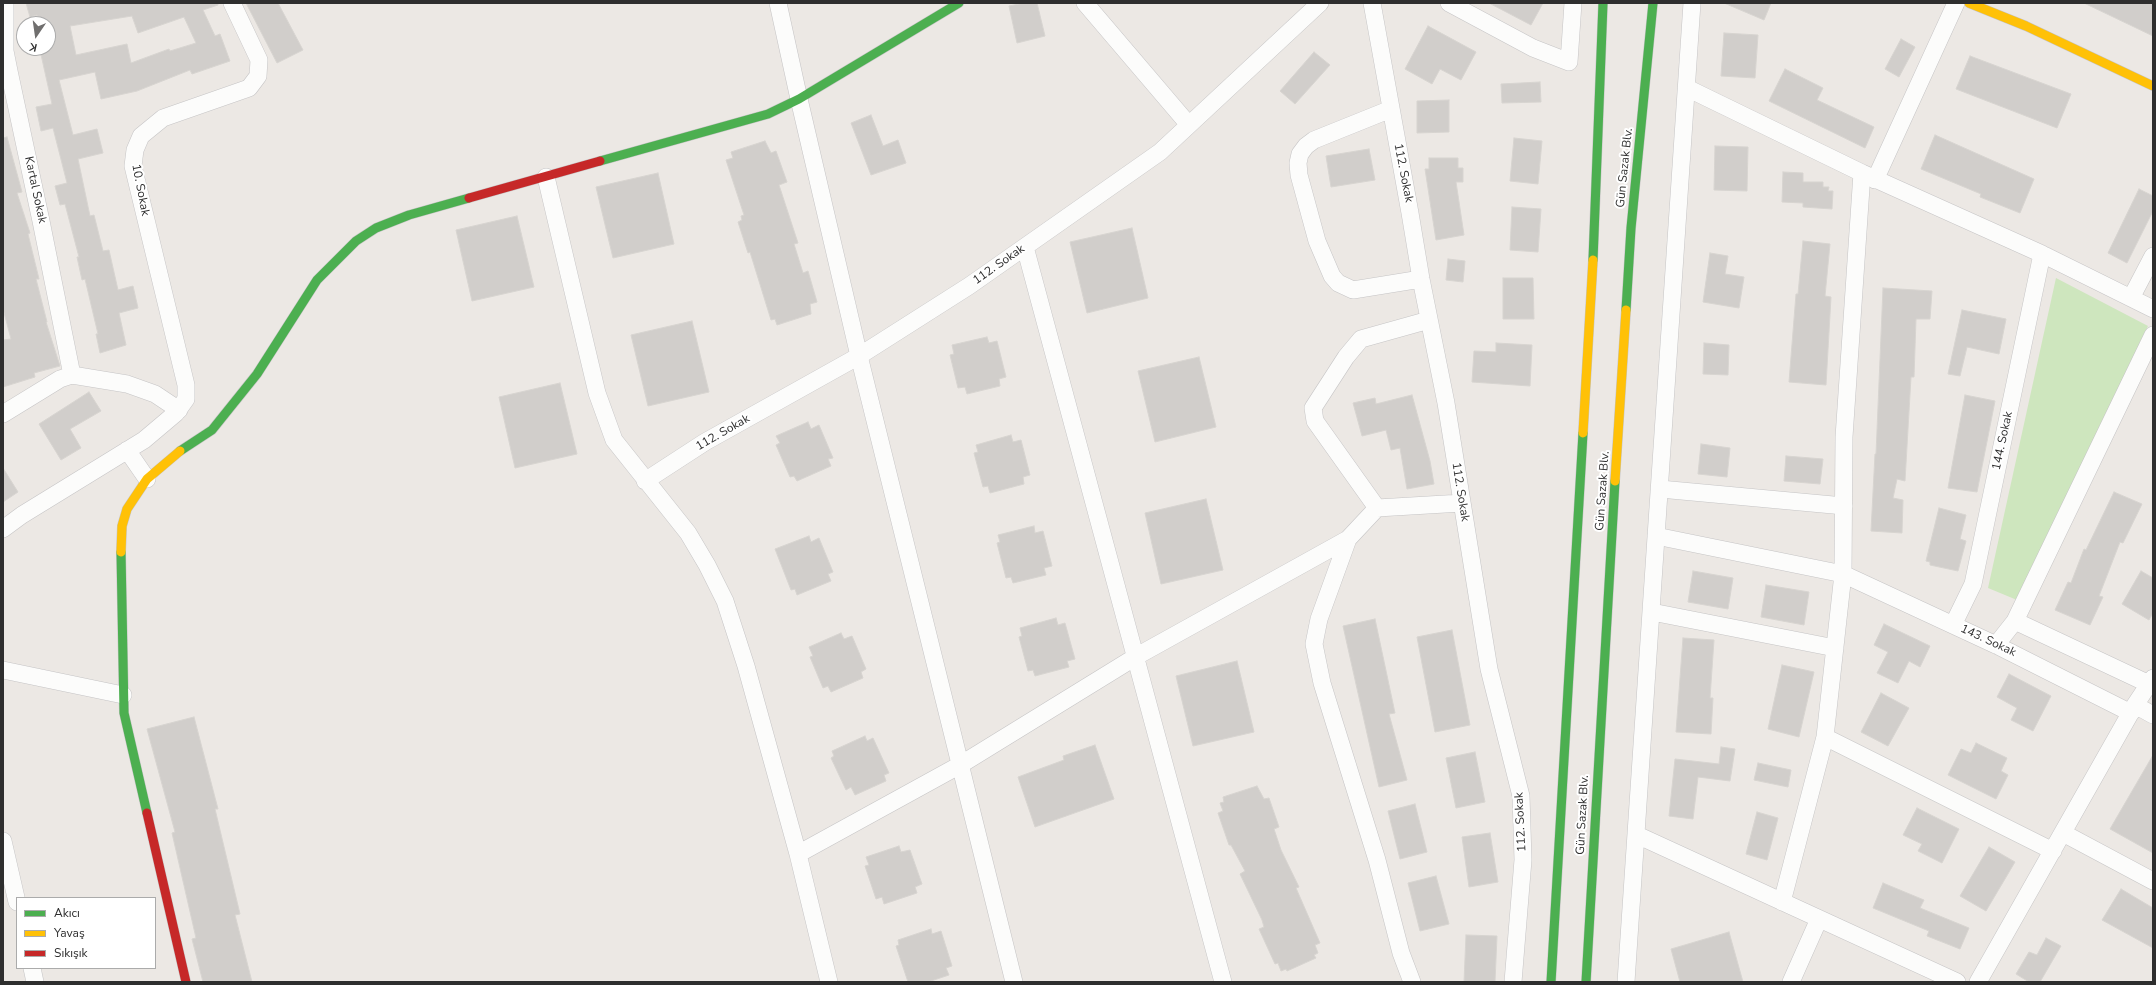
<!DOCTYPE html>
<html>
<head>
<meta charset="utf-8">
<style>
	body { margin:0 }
	#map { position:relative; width:2156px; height:985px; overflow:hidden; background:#ece8e4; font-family:"Nunito Sans",sans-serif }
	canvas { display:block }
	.frame { position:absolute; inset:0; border:4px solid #2e2e2e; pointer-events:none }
	.legend { position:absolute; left:16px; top:897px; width:140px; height:72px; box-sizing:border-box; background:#fff; border:1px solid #ababab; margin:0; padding:5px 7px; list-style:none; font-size:12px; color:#2e2e2e }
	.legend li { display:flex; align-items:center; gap:8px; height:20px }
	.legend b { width:20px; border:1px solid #ababab }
	.north { position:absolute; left:16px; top:16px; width:40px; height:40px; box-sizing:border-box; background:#fff; border:1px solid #ababab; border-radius:50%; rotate:193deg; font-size:11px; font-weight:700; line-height:16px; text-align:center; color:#2e2e2e }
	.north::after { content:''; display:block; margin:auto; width:14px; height:18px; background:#706f6e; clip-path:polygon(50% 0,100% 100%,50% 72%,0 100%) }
</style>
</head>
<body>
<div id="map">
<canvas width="2156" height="985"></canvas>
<div class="frame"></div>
<ul class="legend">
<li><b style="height:5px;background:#4caf50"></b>Akıcı</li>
<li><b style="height:5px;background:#ffc107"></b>Yavaş</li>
<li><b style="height:5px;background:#c62828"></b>Sıkışık</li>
</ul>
<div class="north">K</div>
</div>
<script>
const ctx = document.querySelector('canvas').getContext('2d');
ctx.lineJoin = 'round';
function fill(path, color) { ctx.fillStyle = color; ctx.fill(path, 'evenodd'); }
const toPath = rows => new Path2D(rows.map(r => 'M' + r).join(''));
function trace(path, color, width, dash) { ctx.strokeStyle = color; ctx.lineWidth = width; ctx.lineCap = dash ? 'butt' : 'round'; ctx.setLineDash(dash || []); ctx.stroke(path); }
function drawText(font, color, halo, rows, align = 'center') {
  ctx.font = font + ' "Nunito Sans",sans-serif'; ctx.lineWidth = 4; ctx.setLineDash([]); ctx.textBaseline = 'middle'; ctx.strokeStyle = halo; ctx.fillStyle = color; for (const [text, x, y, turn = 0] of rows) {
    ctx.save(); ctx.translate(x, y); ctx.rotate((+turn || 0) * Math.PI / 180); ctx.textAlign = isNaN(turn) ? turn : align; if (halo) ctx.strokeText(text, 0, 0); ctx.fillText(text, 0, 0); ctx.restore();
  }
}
fill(toPath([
	[2056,278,2148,326,2017,600,1988,588]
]), '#cee6be');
const building = toPath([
	[26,3,218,3,218,5,203,10,215,36,220,34,230,61,192,74,190,70,137,91,101,99,95,72,59,80,73,135,97,129,103,153,78,159,90,216,94,215,103,251,109,250,118,290,133,286,138,308,119,313,126,345,100,353,96,334,98,334,85,279,82,280,77,257,79,257,65,204,60,205,55,186,67,183,53,128,41,131,36,107,52,104,40,50,48,48,48,24,39,24,37,15,30,17,26,3],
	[132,16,138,33,184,17,196,43,170,51,169,49,131,63,127,44,76,55,70,26,132,16],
	[246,3,278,3,303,50,277,63,246,3],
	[1024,3,1037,3,1045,36,1017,43,1009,6,1024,3],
	[1489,3,1543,3,1531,25,1489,3],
	[1724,3,1771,3,1764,20,1724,3],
	[2084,3,2153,3,2153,36,2084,3],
	[1428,26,1476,52,1461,80,1440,69,1432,84,1405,69,1428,26],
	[1724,33,1758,35,1755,78,1721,76,1724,33],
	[1901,39,1915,47,1899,77,1885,69,1901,39],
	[1314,52,1330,65,1295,104,1280,91,1314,52],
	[1970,56,2071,94,2057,128,1956,89,1970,56],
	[1785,69,1823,88,1817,100,1874,127,1865,148,1769,101,1785,69],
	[1540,82,1541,102,1502,103,1501,84,1540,82],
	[1449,100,1449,132,1417,133,1417,101,1449,100],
	[871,115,883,146,898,140,906,163,871,175,851,123,871,115],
	[1935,135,2034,179,2020,213,1980,197,1981,194,1921,169,1935,135],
	[7,137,22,192,17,193,30,233,28,234,39,279,36,279,47,322,46,322,60,366,34,373,35,377,3,387,3,340,11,339,3,309,3,138,7,137],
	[1514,138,1542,141,1538,184,1510,181,1514,138],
	[765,141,771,153,776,151,787,182,779,185,798,243,794,244,803,273,808,271,817,302,810,304,811,314,777,325,775,319,771,320,750,252,748,253,738,222,742,220,741,216,744,215,726,160,733,158,731,152,765,141],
	[1715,146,1748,147,1747,191,1714,190,1715,146],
	[1369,149,1375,180,1331,187,1326,156,1369,149],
	[1429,158,1458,158,1458,168,1463,168,1463,182,1456,182,1464,235,1436,240,1425,169,1429,169,1429,158],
	[1783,172,1803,173,1803,182,1823,182,1823,187,1829,187,1828,191,1833,191,1832,209,1803,207,1803,203,1782,202,1783,172],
	[658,173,674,244,613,258,596,187,658,173],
	[2139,189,2153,196,2153,211,2127,263,2108,253,2139,189],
	[1512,207,1541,209,1538,252,1510,250,1512,207],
	[517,216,534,287,472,301,456,230,517,216],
	[1132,228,1148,298,1087,313,1070,242,1132,228],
	[1803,241,1830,244,1825,296,1831,297,1826,385,1789,382,1796,294,1798,294,1803,241],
	[1710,253,1728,256,1725,274,1744,277,1739,308,1703,302,1710,253],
	[1448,259,1465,261,1463,282,1446,280,1448,259],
	[1503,278,1533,278,1534,319,1503,319,1503,278],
	[1883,288,1932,291,1930,319,1916,319,1914,377,1911,377,1905,481,1897,479,1893,498,1903,500,1902,533,1871,531,1875,454,1876,454,1883,288],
	[1962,310,2006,319,1999,354,1967,347,1960,376,1948,374,1962,310],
	[692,321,709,392,648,406,631,335,692,321],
	[987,337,989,343,997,341,1006,377,999,379,1000,386,967,394,965,387,958,388,950,355,954,354,952,345,987,337],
	[1496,343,1532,345,1530,386,1472,382,1474,351,1496,352,1496,343],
	[1704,343,1729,345,1728,375,1703,374,1704,343],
	[1199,357,1216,427,1155,442,1138,371,1199,357],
	[560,383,577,454,515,468,499,397,560,383],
	[89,392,101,411,70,429,81,448,61,460,39,424,89,392],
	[1412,395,1430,461,1434,484,1407,489,1400,448,1391,450,1386,430,1362,436,1353,403,1375,398,1376,404,1412,395],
	[1965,395,1995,401,1977,492,1948,488,1965,395],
	[808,422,811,429,819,425,833,458,828,459,831,466,797,481,794,476,790,477,776,445,780,443,776,436,808,422],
	[1011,435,1013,442,1021,440,1030,475,1023,477,1024,484,990,493,988,486,983,487,974,453,978,452,976,445,1011,435],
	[1701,444,1730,448,1727,477,1698,474,1701,444],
	[1786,456,1823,459,1820,484,1784,481,1786,456],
	[3,468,18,492,3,502,3,468],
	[2114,492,2142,504,2123,543,2120,542,2099,596,2103,597,2090,625,2055,610,2068,582,2071,583,2084,549,2086,550,2114,492],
	[1206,499,1223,570,1161,584,1145,513,1206,499],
	[1939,508,1966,515,1960,539,1966,541,1958,571,1930,565,1930,562,1926,561,1939,508],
	[1034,526,1035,533,1043,531,1052,566,1044,568,1046,575,1013,583,1011,577,1006,578,997,543,1000,542,998,535,1034,526],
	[809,536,811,542,819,538,833,572,828,574,831,581,797,595,795,589,791,590,775,549,809,536],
	[1693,571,1733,578,1728,609,1688,602,1693,571],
	[2141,571,2153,578,2153,613,2149,620,2122,604,2141,571],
	[1766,585,1809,592,1804,625,1761,617,1766,585],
	[1056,618,1058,625,1065,623,1075,659,1067,661,1069,667,1035,676,1033,670,1028,671,1019,637,1022,636,1020,628,1056,618],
	[1375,619,1395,713,1389,714,1407,780,1379,787,1343,626,1375,619],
	[1884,624,1930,646,1920,667,1909,661,1898,683,1877,673,1888,652,1874,645,1884,624],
	[1452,630,1470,725,1435,732,1417,637,1452,630],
	[841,633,844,639,852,636,866,669,861,672,863,678,831,692,828,686,823,688,810,657,813,656,809,647,841,633],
	[1683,638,1714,640,1710,698,1713,698,1711,734,1676,732,1683,638],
	[1237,661,1254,732,1193,746,1176,676,1237,661],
	[1782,665,1814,672,1799,737,1768,729,1782,665],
	[2009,674,2051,696,2033,731,2011,720,2017,708,1997,697,2009,674],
	[1881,693,1909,708,1888,746,1861,732,1881,693],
	[194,717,218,809,215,809,240,914,235,915,252,982,203,982,192,939,196,938,172,833,175,832,147,729,194,717],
	[865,736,867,741,873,738,889,773,884,775,886,781,855,795,851,787,846,790,831,758,834,756,832,751,865,736],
	[1976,743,2007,758,2001,771,2008,775,1996,799,1948,775,1961,749,1971,753,1976,743],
	[1095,745,1114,799,1035,827,1018,777,1064,760,1063,756,1095,745],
	[1721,747,1735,749,1730,781,1698,777,1693,819,1669,816,1675,759,1719,764,1721,747],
	[1475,752,1485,802,1456,808,1446,758,1475,752],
	[2153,755,2153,853,2110,829,2153,755],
	[1758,763,1791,770,1788,787,1754,780,1758,763],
	[1257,786,1264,799,1269,798,1279,827,1274,829,1281,850,1299,887,1296,888,1320,943,1315,945,1318,953,1314,955,1316,958,1287,971,1286,969,1281,971,1278,963,1275,964,1259,929,1264,927,1262,920,1240,874,1245,871,1231,845,1229,845,1218,813,1223,811,1220,803,1224,802,1223,797,1257,786],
	[1415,804,1427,852,1400,859,1388,811,1415,804],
	[1917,808,1959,829,1942,863,1918,851,1922,844,1903,835,1917,808],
	[1757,812,1778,818,1767,860,1746,854,1757,812],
	[1490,833,1498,882,1469,887,1462,837,1490,833],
	[899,846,901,852,910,850,922,884,915,887,917,893,884,904,882,897,876,899,865,866,869,865,866,857,899,846],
	[1989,847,2015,862,1986,911,1960,896,1989,847],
	[1436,876,1449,924,1420,931,1408,883,1436,876],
	[1883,883,1924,900,1920,908,1969,928,1960,949,1927,936,1929,931,1873,908,1883,883],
	[2121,889,2153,908,2153,948,2102,920,2121,889],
	[931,929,932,934,941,931,952,966,946,968,949,975,928,982,908,982,896,946,899,945,898,940,931,929],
	[1729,932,1743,982,1680,982,1671,949,1729,932],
	[1466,935,1497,936,1495,982,1464,982,1466,935],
	[2046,938,2061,946,2040,982,2029,982,2016,974,2029,952,2037,955,2046,938]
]);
fill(building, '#d1cecb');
trace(building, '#d7d4d0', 1);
const street = toPath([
	[5,3,5,51,9,71,41,221,72,375],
	[778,3,799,99,859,356,1014,982],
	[1085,3,1189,125],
	[1372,3,1410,213,1421,279,1446,403,1489,669,1521,796,1523,860,1513,982],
	[1449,3,1533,48,1569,62,1573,3],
	[1687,88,1862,173,2042,254,2153,309],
	[1391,109,1314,140,1306,146,1300,154,1298,163,1299,175,1317,241,1332,276,1338,283,1353,290,1421,279],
	[546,177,597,393,614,440,688,533,707,565,725,601,746,666,798,854,829,982],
	[1875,180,1956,3],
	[1025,247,1223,982],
	[2131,298,2153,256],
	[3,414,60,379,72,375,127,384,155,394,179,410],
	[127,450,147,479],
	[645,481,705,442,859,356,969,286,1160,152,1320,3],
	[1660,489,1844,506],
	[1377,508,1315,421,1313,408,1346,357,1361,339,1429,320],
	[3,529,22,515,144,440,176,413,186,399,186,385,133,166,135,150,141,136,163,118,249,88,258,76,259,60,232,3],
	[1656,536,1843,574,1996,645,2131,713],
	[1652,612,1835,648],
	[2015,621,2149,684],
	[1953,625,1973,584,2042,254],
	[1996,645,2015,621,2153,335],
	[3,670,123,695],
	[2135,705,2153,715],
	[1825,737,2053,851],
	[2063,833,2153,881],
	[1637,835,1957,982],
	[3,841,17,902],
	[798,854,960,765,1137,656,1348,539],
	[1782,902,1825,737,1843,574,1844,437,1862,173],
	[32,968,35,982],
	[1412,982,1401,953,1377,860,1322,683,1314,644,1319,619,1348,539,1377,508,1462,503],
	[1626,982,1692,3],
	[1791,982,1819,919],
	[1978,982,2135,705,2153,678]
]);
const fast = toPath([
	[600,161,768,114,799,99,959,3],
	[1593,260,1603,3],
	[1626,310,1631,228,1653,3],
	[180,451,212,430,257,374,317,280,356,241,376,228,409,215,469,198],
	[121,552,124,713,147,813],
	[1551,982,1583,433],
	[1586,982,1615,481]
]);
const slow = toPath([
	[1969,3,2026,26,2153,86],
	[1583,433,1593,260],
	[1615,481,1626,310],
	[121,552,122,526,127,509,147,479,180,451]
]);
const jam = toPath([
	[469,198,600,161],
	[147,813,186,982]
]);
trace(street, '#c5c4c5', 18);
trace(fast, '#c5c4c5', 10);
trace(slow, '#c5c4c5', 10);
trace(jam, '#c5c4c5', 10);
trace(street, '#fcfcfb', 17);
trace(fast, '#4caf50', 9);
trace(slow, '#ffc107', 9);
trace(jam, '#c62828', 9);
drawText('12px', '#2e2e2e', '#fff', [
	["Gün Sazak Blv.",1625,168,-84],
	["112. Sokak",1403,173,79],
	["Kartal Sokak",35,190,78],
	["10. Sokak",140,190,79],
	["112. Sokak",999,265,-35],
	["112. Sokak",723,433,-30],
	["144. Sokak",2003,441,-78],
	["Gün Sazak Blv.",1603,491,-86],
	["112. Sokak",1460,492,81],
	["143. Sokak",1988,641,25],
	["Gün Sazak Blv.",1583,815,-87],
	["112. Sokak",1521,822,-93]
]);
</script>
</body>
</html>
